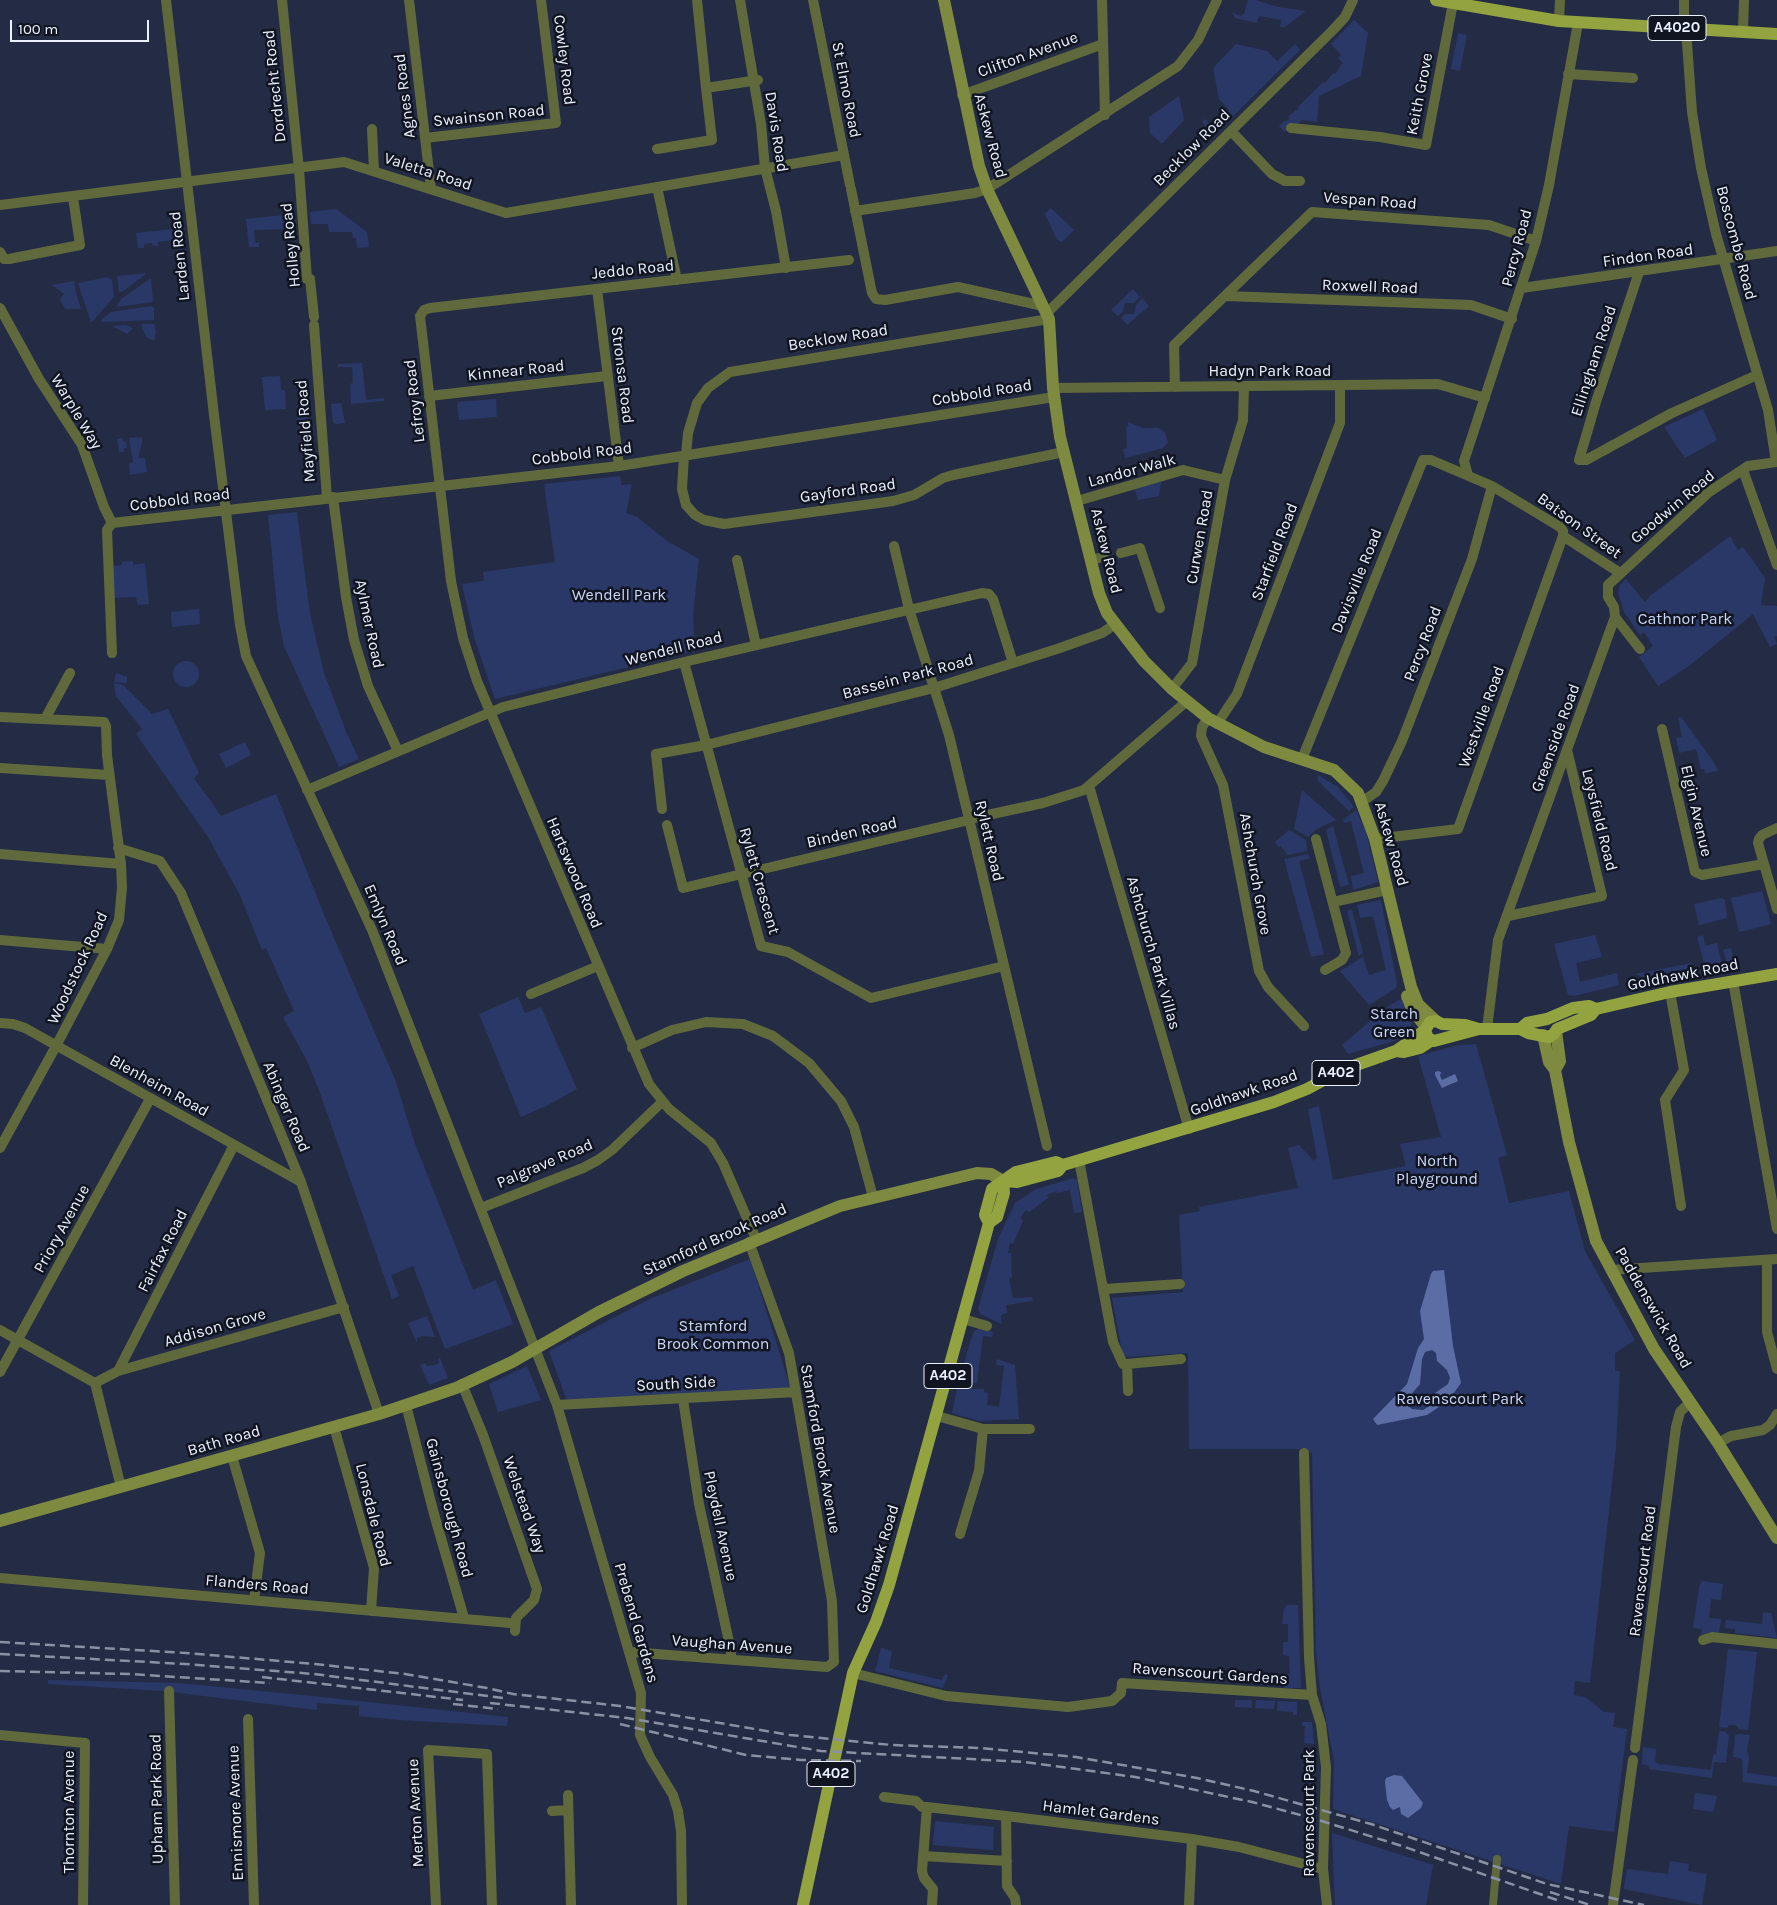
<!DOCTYPE html>
<html>
<head>
<meta charset="utf-8">
<style>
	body { margin:0 }
	#map { position:relative; width:1777px; height:1905px; overflow:hidden; background:#242c45; font-family:Karla,sans-serif }
	canvas { display:block }
	.scale { position:absolute; left:10px; top:20px; width:139px; height:22px; box-sizing:border-box; border:2px solid #ebf1fe; border-top:0; padding-left:6px; font-size:15px; line-height:18px; white-space:nowrap; color:#ebf1fe; -webkit-text-stroke:4px #111521; paint-order:stroke }
</style>
</head>
<body>
<div id="map">
<canvas width="1777" height="1905"></canvas>
<div class="scale">100 m</div>
</div>
<script>
const ctx = document.querySelector('canvas').getContext('2d');
ctx.lineJoin = 'round';
function fill(path, color) { ctx.fillStyle = color; ctx.fill(path, 'evenodd'); }
const toPath = rows => new Path2D(rows.map(r => 'M' + r).join(''));
function trace(path, color, width, dash) { ctx.strokeStyle = color; ctx.lineWidth = width; ctx.lineCap = dash ? 'butt' : 'round'; ctx.setLineDash(dash || []); ctx.stroke(path); }
function drawText(font, color, halo, rows, align = 'center') {
  ctx.font = font + ' Karla,sans-serif'; ctx.lineWidth = 5; ctx.setLineDash([]); ctx.textBaseline = 'middle'; ctx.strokeStyle = halo; ctx.fillStyle = color; for (const [text, x, y, turn = 0] of rows) {
    ctx.save(); ctx.translate(x, y); ctx.rotate((+turn || 0) * Math.PI / 180); ctx.textAlign = isNaN(turn) ? turn : align; if (halo) ctx.strokeText(text, 0, 0); ctx.fillText(text, 0, 0); ctx.restore();
  }
}
fill(toPath([
	[1248,0,1255,0,1278,7,1306,11,1285,27,1280,27,1281,20,1259,16,1257,23,1235,18,1232,12,1241,16,1244,14],
	[1354,20,1368,33,1361,76,1319,96,1317,122,1302,120,1296,126,1292,123,1285,132,1279,126,1285,120,1287,121,1290,118,1288,117,1296,110,1298,111,1298,107,1323,82,1325,83,1333,73,1335,74,1343,63,1338,58,1341,55,1331,44],
	[1458,33,1467,35,1460,71,1451,69],
	[1236,44,1267,51,1277,61,1295,44,1300,50,1214,135,1202,122,1205,119,1212,126,1215,125,1229,110,1219,99,1213,68],
	[1179,96,1184,120,1162,144,1150,133,1149,117],
	[1051,208,1074,230,1062,242,1057,240,1045,214],
	[336,209,367,232,369,247,357,248,356,238,353,238,352,232,329,232,328,224,311,224,310,212],
	[293,214,297,223,287,224,287,229,254,230,255,243,259,243,259,247,249,247,246,219],
	[174,229,175,240,158,242,158,246,153,246,152,243,144,244,144,248,138,248,136,233],
	[147,273,122,292,119,292,117,276],
	[108,277,112,280,114,297,91,323,78,283],
	[151,278,153,302,116,307,121,299],
	[74,281,76,292,81,309,65,309,60,299,64,294,52,285],
	[1133,289,1140,297,1134,303,1125,303,1123,311,1118,316,1111,310],
	[1142,298,1149,306,1127,325,1121,318,1125,314,1134,314,1136,305],
	[151,306,154,308,154,320,101,322,102,319,111,312],
	[141,324,154,324,156,332,154,341,146,337],
	[126,325,133,328,127,334,112,326],
	[362,363,366,400,384,398,384,401,351,404,350,384,353,383,352,367,338,367,338,364],
	[280,376,281,390,285,390,286,409,265,410,262,377],
	[496,399,497,417,459,420,457,402],
	[341,403,345,423,336,424,333,422,331,404],
	[306,406,308,424,298,427,296,407],
	[1703,409,1717,440,1685,458,1664,427],
	[1128,422,1143,428,1158,428,1164,431,1168,442,1163,448,1125,458,1123,449,1127,448,1126,427,1128,426],
	[142,437,142,443,138,458,145,458,147,472,130,475,129,463,133,462,129,438],
	[123,438,123,442,126,441,127,448,124,448,124,452,119,452,117,439],
	[620,476,622,485,632,484,626,513,637,517,667,541,699,559,693,616,695,651,495,699,474,637,462,584,484,581,483,572,555,562,544,484],
	[1161,481,1159,496,1138,500,1135,489],
	[297,512,310,614,324,673,347,734,359,759,339,767,284,646,278,617,268,515],
	[1730,536,1738,550,1743,547,1765,578,1761,605,1777,606,1777,636,1774,637,1777,644,1770,647,1753,614,1689,666,1658,686,1639,657,1653,646,1644,632,1640,635,1624,612,1618,593,1620,585,1626,579,1645,602,1651,595],
	[133,561,133,565,145,563,149,604,138,605,136,597,112,598,111,566,122,565,122,562],
	[199,609,200,624,172,627,171,612],
	'173 674a13 13 0 1 1 26 0a13 13 0 1 1-26 0Z',
	[116,673,127,677,127,683,114,682],
	[114,683,123,685,152,714,168,709,199,773,194,778,221,816,276,794,325,917,396,1082,414,1141,473,1290,496,1280,513,1324,445,1349,413,1266,391,1275,399,1296,392,1299,319,1090,306,1059,283,1017,294,1011,266,948,262,950,241,897,208,837,136,734,142,729,116,696],
	[1681,717,1713,761,1718,771,1705,773,1704,769,1701,769,1696,749,1679,753,1676,738,1682,737,1678,718],
	[245,742,251,755,226,768,219,754],
	[1318,775,1338,787,1354,807,1349,811,1317,780],
	[1302,790,1336,820,1315,830,1308,837,1294,829],
	[1356,810,1366,832,1378,882,1353,890,1351,876,1364,873,1351,821,1344,823,1343,820],
	[1333,826,1349,885,1340,887,1326,830],
	[1289,830,1306,840,1307,851,1287,855,1281,846,1278,847,1275,842],
	[1308,854,1310,858,1299,861,1324,954,1311,957,1284,859],
	[1762,891,1771,924,1739,932,1731,898],
	[1722,898,1725,900,1727,918,1699,925,1694,904],
	[1381,900,1397,984,1396,988,1369,1005,1340,971,1363,957,1369,975,1386,970,1373,916,1360,918,1357,905],
	[1352,910,1363,953,1359,956,1347,911],
	[1595,935,1602,957,1576,963,1580,982,1617,973,1619,985,1574,996,1568,995,1554,944],
	[1703,935,1705,946,1717,943,1722,964,1705,967,1697,937],
	[1731,948,1734,961,1727,963,1723,950],
	[1692,963,1692,970,1647,979,1636,974],
	[518,997,525,1013,541,1007,577,1089,548,1105,521,1117,479,1014],
	[1402,998,1412,1022,1410,1031,1394,1041,1348,1054,1342,1045,1384,1009],
	[1476,1044,1507,1155,1498,1158,1509,1203,1569,1191,1585,1251,1635,1340,1615,1353,1615,1371,1620,1371,1616,1446,1590,1683,1575,1681,1574,1695,1585,1697,1604,1712,1615,1713,1613,1727,1627,1729,1614,1832,1569,1826,1561,1884,1333,1809,1334,1761,1319,1682,1316,1653,1312,1453,1298,1449,1189,1449,1188,1353,1123,1357,1112,1298,1183,1292,1179,1215,1200,1211,1199,1207,1298,1188,1288,1148,1299,1145,1314,1161,1317,1158,1308,1109,1319,1106,1333,1180,1406,1166,1400,1144,1441,1137,1418,1056,1458,1045],
	[1074,1178,1077,1180,1082,1212,1074,1213,1070,1190,1057,1193,1056,1191,1047,1195,1048,1198,1029,1212,1026,1210,1020,1218,1023,1221,1013,1244,1010,1243,1008,1253,1011,1253,1012,1277,1009,1278,1013,1298,1032,1297,1033,1301,1006,1305,1007,1313,1001,1315,1002,1324,980,1314,978,1309,998,1239,1015,1203,1036,1189],
	[750,1259,791,1390,567,1401,549,1351,650,1299],
	[427,1316,435,1337,422,1336,417,1338,417,1343,408,1323],
	[979,1329,993,1332,992,1337,983,1336,977,1383,959,1381,970,1342,974,1331],
	[440,1358,448,1378,429,1385,420,1365,425,1363,427,1366,435,1365,439,1363,438,1359],
	[997,1359,1015,1365,1019,1419,979,1421,952,1413,957,1389,984,1389,984,1392,988,1393,987,1405,999,1407,1004,1366,996,1365],
	[527,1366,541,1400,498,1412,489,1384],
	[1702,1581,1723,1584,1721,1600,1711,1599,1709,1618,1721,1619,1719,1633,1709,1632,1701,1635,1702,1629,1693,1628,1699,1588],
	[1287,1605,1298,1605,1301,1688,1284,1688,1284,1674,1290,1674,1289,1656,1283,1655,1283,1642,1288,1642,1288,1624,1282,1624,1284,1609],
	[1763,1612,1771,1613,1777,1638,1735,1633,1735,1629,1725,1628,1726,1620,1762,1624],
	[881,1648,892,1651,889,1668,942,1680,945,1674,948,1675,943,1688,875,1671],
	[1728,1649,1757,1652,1748,1730,1739,1729,1735,1725,1729,1725,1727,1728,1719,1727],
	[48,1680,179,1683,312,1696,508,1717,507,1726,399,1720,359,1716,359,1706,317,1703,317,1710,163,1691,48,1684],
	[1235,1700,1252,1700,1252,1708,1235,1707],
	[1256,1700,1275,1701,1274,1709,1255,1708],
	[1278,1701,1297,1702,1297,1715,1293,1715,1293,1712,1277,1711],
	[1302,1722,1312,1722,1314,1744,1304,1743,1305,1726,1302,1726],
	[1719,1731,1726,1732,1729,1736,1726,1763,1714,1762,1712,1778,1649,1769,1649,1766,1642,1764,1643,1747,1656,1749,1655,1762,1659,1764,1711,1770,1713,1755,1716,1754],
	[1738,1734,1750,1735,1747,1750,1749,1758,1747,1773,1777,1777,1777,1786,1743,1782,1742,1759,1733,1757,1735,1736],
	[1695,1793,1717,1796,1713,1812,1693,1809],
	[935,1821,994,1827,993,1850,933,1845],
	[1332,1833,1433,1865,1426,1905,1335,1905],
	[1670,1861,1689,1864,1688,1871,1707,1874,1702,1905,1624,1889,1627,1869,1668,1874]
]), '#2a3868');
fill(toPath([
	[1438,1071,1441,1072,1440,1076,1442,1080,1455,1074,1458,1081,1442,1088,1435,1075,1435,1072],
	[1444,1270,1453,1346,1461,1383,1448,1401,1427,1415,1377,1425,1373,1419,1407,1384,1418,1348,1424,1339,1420,1311,1431,1274,1433,1271],
	[1432,1350,1436,1353,1437,1361,1447,1370,1450,1378,1448,1384,1435,1393,1431,1405,1423,1410,1412,1409,1408,1406,1409,1397,1420,1384,1422,1359,1425,1352],
	[1394,1775,1402,1776,1423,1803,1421,1808,1408,1818,1401,1814,1400,1807,1393,1810,1390,1807,1387,1800,1385,1782,1386,1778]
]), '#5b6da4');
trace(toPath([
	[1103,557,1121,553]
]), '#424a61', 10, [10, 5]);
trace(toPath([
	[1493,1905,1497,1859]
]), '#60693c', 8);
trace(toPath([
	[166,0,214,415,240,625,246,656,372,930,557,1405,641,1693,640,1735,650,1757,673,1795,678,1811,681,1831,682,1905],
	[282,0,299,169,307,279,310,279,314,317],
	[409,0,431,189],
	[697,0,706,88],
	[740,0,761,124,765,168,776,211,786,268],
	[813,0,850,185],
	[1102,0,1105,115],
	[1559,21,1560,0],
	[1684,29,1684,0],
	[1686,29,1692,112,1701,168,1716,234,1768,410,1776,462],
	[1743,31,1744,0],
	[1568,74,1633,78],
	[962,95,1103,44],
	[1291,128,1380,137,1426,145,1453,3],
	[372,129,374,171],
	[1231,131,1272,174,1285,181,1300,181],
	[425,138,556,123,541,0],
	[657,149,712,140,706,88,758,80],
	[657,187,677,280],
	[851,189,872,293,876,299,885,300,958,287,1043,306],
	[0,205,344,162,506,213,844,155],
	[855,211,975,193,987,189,1178,66,1198,40,1217,0],
	[0,252,4,259,9,259,80,245,73,197],
	[1639,272,1596,402,1579,460,1586,460,1672,413,1757,375],
	[1522,288,1777,251],
	[597,289,619,466],
	[1226,296,1471,305,1512,319],
	[0,308,39,379,82,445,104,507,112,523],
	[1047,313,1333,30,1345,17,1353,0],
	[314,325,327,498],
	[1175,387,1174,345,1312,212,1489,225,1536,241],
	[1053,388,1438,384,1485,398],
	[429,396,607,376],
	[686,455,688,433,697,403,708,388,730,372,1049,319],
	[684,456,682,489,686,505,695,515,704,520,724,524,893,501,914,495,943,478,953,475,1064,452],
	[1743,470,1777,565],
	[1468,475,1464,461,1536,241,1549,185,1578,23],
	[333,497,346,597,354,640,368,686,398,751],
	[1077,501,1183,470,1225,480],
	[112,523,619,466,1054,397],
	[894,546,909,609,949,735,1047,1146],
	[1121,553,1140,548,1160,608],
	[737,560,756,645],
	[1091,560,1103,557],
	[1615,617,1640,649],
	[112,653,107,530,112,523],
	[684,662,761,946,788,952,871,998,1004,966],
	[1172,689,1192,663,1225,480,1243,420,1244,386],
	[0,717,104,722,106,726,107,755,121,864,122,888,119,920,107,949,56,1046,0,1148],
	[1208,718,1202,727,1201,736,1223,785,1259,971,1268,987,1304,1026],
	[45,719,70,673],
	[1217,724,1237,694,1340,423,1340,386],
	[1662,729,1695,872,1702,875,1764,864,1777,909],
	[1302,759,1423,460,1431,460,1492,486,1560,527,1563,531,1563,536,1620,573],
	[0,768,109,775],
	[1089,786,1189,1129],
	[307,790,503,707,684,662,982,593,989,594,993,599,1013,663],
	[1363,801,1376,792,1383,781,1402,741,1472,559,1492,486],
	[662,809,656,754,706,745,934,688,1057,649,1102,633,1114,625],
	[969,819,1043,803,1084,790,1187,701],
	[667,825,683,888,969,820],
	[1316,839,1346,953,1342,960,1325,970],
	[1375,839,1458,829,1563,536],
	[118,848,160,861,181,893,301,1182,379,1414],
	[0,854,121,864],
	[1764,864,1758,843,1759,839,1762,835,1777,828],
	[1333,902,1387,890],
	[1508,916,1602,896,1567,750],
	[0,940,107,949],
	[1733,981,1777,1229],
	[1670,992,1684,1070,1665,1100,1681,1206],
	[531,994,598,966],
	[0,1023,13,1024,25,1028,301,1182],
	[1487,1029,1498,940,1615,617,1614,607,1608,597,1608,585,1709,492,1748,466,1777,462],
	[632,1048,672,1030,706,1022,743,1024,773,1036,809,1063,841,1101,854,1127,873,1197],
	[1079,1160,1113,1342,1123,1364,1127,1364,1128,1391],
	[481,1208,583,1168,598,1160,612,1150,662,1102],
	[756,1239,723,1163,711,1143,669,1109,649,1084,477,681,463,638,451,581,420,316,424,310,430,308,849,260],
	[1767,1260,1767,1332,1777,1369],
	[1611,1270,1777,1259],
	[1104,1289,1180,1284],
	[963,1319,987,1326],
	[0,1330,95,1383,121,1487],
	[1127,1364,1181,1359],
	[118,1371,234,1145],
	[0,1372,150,1099],
	[95,1383,118,1371,344,1307],
	[462,1384,483,1435,537,1589,534,1600,516,1618,515,1631],
	[683,1399,699,1504,731,1651,731,1659],
	[406,1405,434,1514,464,1618],
	[557,1405,796,1392],
	[937,1416,983,1429,1030,1429],
	[334,1427,374,1568,371,1611],
	[1718,1443,1731,1436,1763,1430,1770,1425,1777,1414],
	[1304,1453,1309,1657,1312,1695,1321,1724,1326,1767,1323,1869,1327,1905],
	[232,1456,260,1553,254,1600],
	[960,1534,979,1471,983,1429],
	[0,1578,510,1623],
	[1703,1640,1712,1637,1777,1644],
	[630,1652,827,1667,834,1662,832,1601,789,1353,749,1242],
	[853,1673,946,1696,1068,1707,1112,1701,1121,1693,1122,1683,1312,1695],
	[169,1691,175,1905],
	[248,1719,254,1905],
	[0,1735,85,1743,83,1905],
	[1635,1748,1676,1427,1680,1412,1690,1402],
	[568,1795,571,1905],
	[884,1797,916,1801,922,1807,927,1807],
	[552,1811,568,1810],
	[1006,1816,1192,1839],
	[923,1856,1007,1861],
	[436,1905,428,1750,487,1754,492,1905],
	[932,1905,933,1889,924,1878,922,1871,927,1807,1006,1816,1007,1886,1015,1898,1016,1905],
	[1189,1905,1192,1839,1239,1847,1323,1869],
	[1613,1905,1633,1760]
]), '#60693c', 10);
trace(toPath([
	[944,0,979,166,987,189,1049,319,1053,388,1060,437,1099,593,1107,613,1144,661,1172,689,1208,718,1264,747,1334,770,1358,793,1375,839,1411,987,1418,1004,1436,1021],
	[1407,996,1413,1011,1426,1027],
	[1543,1035,1549,1062,1555,1070,1569,1142,1596,1241,1654,1349,1718,1443,1777,1538],
	[1555,1070,1560,1061,1556,1031],
	[0,1521,379,1414,456,1388,512,1362,599,1312,683,1271,840,1206,977,1173,991,1174,1003,1181]
]), '#7d8a3f', 12);
trace(toPath([
	[1436,0,1559,21,1777,34],
	[1479,1029,1434,1041,1428,1038,1425,1030,1430,1022,1436,1021,1442,1024,1465,1025,1479,1029,1520,1029,1528,1033,1549,1037,1554,1034,1557,1029,1591,1015,1596,1009],
	[1520,1029,1527,1023,1547,1019,1573,1008,1589,1006,1596,1009,1670,992,1777,974],
	[1396,1051,1404,1052,1420,1048,1432,1040],
	[1003,1181,1017,1182,1058,1171,1063,1165,1274,1102,1307,1089,1342,1070,1396,1051,1425,1030],
	[989,1223,985,1215,992,1189,1016,1172,1056,1162,1063,1165],
	[803,1905,853,1673,876,1622,889,1585,989,1223,997,1217,1004,1193,1003,1181]
]), '#93a33f', 12);
trace(toPath([
	[0,1642,186,1653,315,1664,405,1674,487,1688,513,1694,620,1706,790,1735,892,1745,980,1748,1076,1757,1197,1778,1254,1791,1371,1824,1547,1884,1644,1905],
	[0,1654,185,1664,314,1674,503,1698],
	[0,1671,130,1674,270,1683],
	[262,1677,463,1700],
	[490,1703,627,1718,821,1751,1025,1762,1135,1777,1252,1802,1315,1819,1402,1846,1557,1900],
	[453,1704,498,1709],
	[620,1724,746,1755,801,1760,861,1761],
	[1550,1892,1590,1905]
]), '#8a91a4', 2.5, [10, 5]);
for (const [x, y, w] of [
	[1677,28,58],
	[1336,1073,48],
	[948,1376,48],
	[831,1774,48]
]) { const box = new Path2D(); box.roundRect(x - w / 2, y - 12.5, w, 25, 4); ctx.fillStyle = '#111521'; ctx.fill(box); trace(box, '#ebf1fe', 1); }
drawText('bold 15px', '#ebf1fe', null, [
	["A4020",1677,28],
	["A402",1336,1073],
	["A402",948,1376],
	["A402",831,1774]
]);
drawText('16px', '#ebf1fe', '#111521', [
	["Clifton Avenue",1028,55,-20],
	["Cowley Road",564,60,83],
	["Dordrecht Road",275,86,-96],
	["St Elmo Road",846,90,79],
	["Keith Grove",1420,94,-79],
	["Agnes Road",405,96,-97],
	["Swainson Road",489,116,-6],
	["Davis Road",776,132,81],
	["Askew Road",990,136,75],
	["Becklow Road",1192,148,-45],
	["Valetta Road",428,172,18],
	["Vespan Road",1370,201,4],
	["Boscombe Road",1736,243,75],
	["Holley Road",291,245,-96],
	["Percy Road",1517,248,-75],
	["Larden Road",180,256,-96],
	["Findon Road",1648,256,-8],
	["Jeddo Road",633,270,-6],
	["Roxwell Road",1370,287,2],
	["Becklow Road",838,338,-9],
	["Ellingham Road",1594,361,-72],
	["Kinnear Road",516,371,-6],
	["Hadyn Park Road",1270,371],
	["Stronsa Road",622,375,83],
	["Cobbold Road",982,393,-9],
	["Lefroy Road",415,401,-97],
	["Warple Way",76,412,59],
	["Mayfield Road",306,431,-95],
	["Cobbold Road",582,454,-7],
	["Landor Walk",1132,471,-15],
	["Gayford Road",848,491,-8],
	["Cobbold Road",180,500,-7],
	["Goodwin Road",1673,507,-40],
	["Batson Street",1579,526,36],
	["Curwen Road",1200,537,-80],
	["Askew Road",1106,551,76],
	["Starfield Road",1275,552,-69],
	["Davisville Road",1357,581,-68],
	["Aylmer Road",369,624,78],
	["Percy Road",1423,644,-69],
	["Wendell Road",674,649,-14],
	["Bassein Park Road",908,677,-15],
	["Westville Road",1482,717,-70],
	["Greenside Road",1556,738,-70],
	["Elgin Avenue",1696,811,77],
	["Leysfield Road",1599,820,76],
	["Binden Road",852,833,-13],
	["Rylett Road",989,841,77],
	["Askew Road",1391,844,74],
	["Hartswood Road",574,873,67],
	["Ashchurch Grove",1255,874,80],
	["Rylett Crescent",759,881,74],
	["Emlyn Road",385,925,67],
	["Ashchurch Park Villas",1153,953,74],
	["Woodstock Road",78,968,-65],
	["Goldhawk Road",1683,975,-11],
	["Blenheim Road",159,1086,29],
	["Goldhawk Road",1244,1093,-19],
	["Abinger Road",286,1107,67],
	["Palgrave Road",545,1164,-23],
	["Priory Avenue",62,1229,-61],
	["Stamford Brook Road",715,1240,-24],
	["Fairfax Road",163,1251,-63],
	["Paddenswick Road",1653,1308,60],
	["Addison Grove",215,1328,-16],
	["South Side",676,1384,-3],
	["Bath Road",224,1441,-16],
	["Stamford Brook Avenue",820,1449,80],
	["Welstead Way",524,1505,71],
	["Gainsborough Road",449,1508,75],
	["Lonsdale Road",373,1515,76],
	["Pleydell Avenue",720,1526,78],
	["Goldhawk Road",878,1559,-73],
	["Ravenscourt Road",1643,1571,-83],
	["Flanders Road",257,1585,5],
	["Prebend Gardens",636,1623,74],
	["Vaughan Avenue",732,1645,4],
	["Ravenscourt Gardens",1210,1674,4],
	["Upham Park Road",157,1799,-91],
	["Thornton Avenue",69,1812,-90],
	["Ennismore Avenue",236,1813,-92],
	["Merton Avenue",416,1813,-93],
	["Hamlet Gardens",1101,1813,7],
	["Ravenscourt Park",1309,1813,-90]
]);
drawText('16px', '#cad6f7', '#111521', [
	["Wendell Park",619,595],
	["Cathnor Park",1685,619],
	["Starch",1394,1014],
	["Green",1394,1032],
	["North",1437,1161],
	["Playground",1437,1179],
	["Stamford",713,1326],
	["Brook Common",713,1344],
	["Ravenscourt Park",1460,1399]
]);
</script>
</body>
</html>
